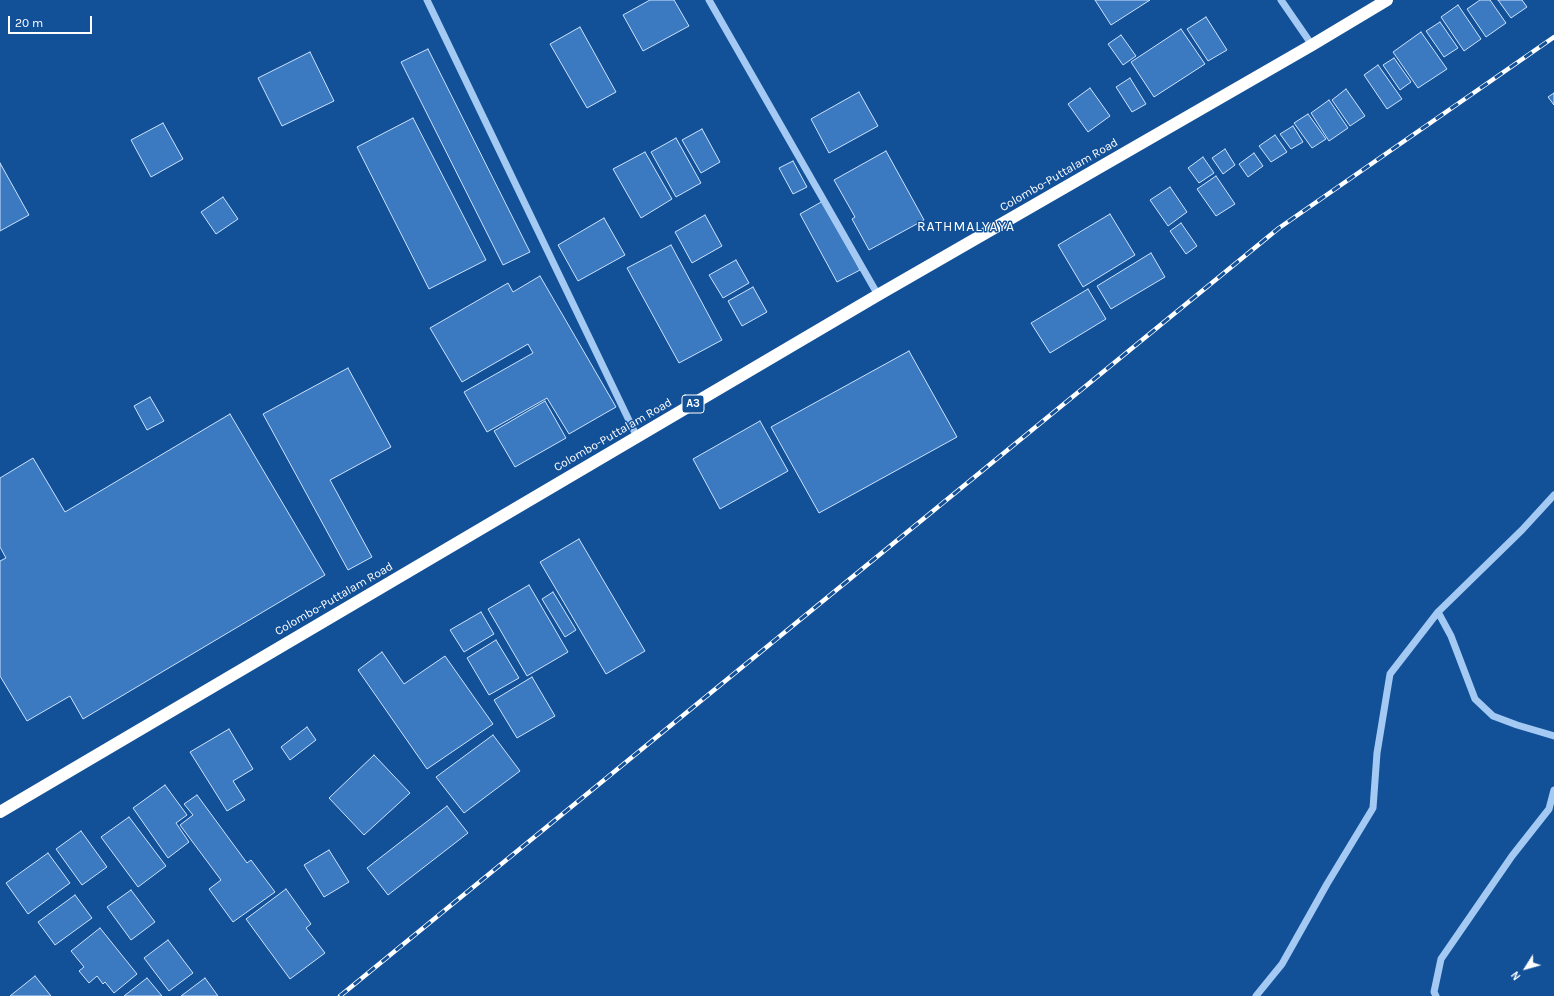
<!DOCTYPE html>
<html>
<head>
<meta charset="utf-8">
<style>
	body { margin:0 }
	#map { position:relative; width:1554px; height:996px; overflow:hidden; background:#125098; font-family:Karla,sans-serif }
	canvas { display:block }
	.north { position:absolute; left:1506px; top:948px; width:40px; height:40px; -webkit-text-stroke:3px #125098; paint-order:stroke; rotate:233deg; font-size:11px; font-weight:700; line-height:16px; text-align:center; color:#fff }
	.north::after { content:''; display:block; margin:auto; width:14px; height:18px; background:#fff; clip-path:polygon(50% 0,100% 100%,50% 72%,0 100%) }
	.scale { position:absolute; left:8px; top:16px; width:84px; height:18px; box-sizing:border-box; border:2px solid #fff; border-top:0; padding-left:5px; font-size:12px; line-height:14px; white-space:nowrap; color:#fff; -webkit-text-stroke:3px #125098; paint-order:stroke }
</style>
</head>
<body>
<div id="map">
<canvas width="1554" height="996"></canvas>
<div class="north">N</div>
<div class="scale">20 m</div>
</div>
<script>
const ctx = document.querySelector('canvas').getContext('2d');
ctx.lineJoin = 'round';
function fill(path, color) { ctx.fillStyle = color; ctx.fill(path, 'evenodd'); }
const toPath = rows => new Path2D(rows.map(r => 'M' + r).join(''));
function trace(path, color, width, dash) { ctx.strokeStyle = color; ctx.lineWidth = width; ctx.lineCap = dash ? 'butt' : 'round'; ctx.setLineDash(dash || []); ctx.stroke(path); }
function drawText(font, color, halo, rows, align = 'center') {
  ctx.font = font + ' Karla,sans-serif'; ctx.lineWidth = 3; ctx.setLineDash([]); ctx.textBaseline = 'middle'; ctx.strokeStyle = halo; ctx.fillStyle = color; for (const [text, x, y, turn = 0] of rows) {
    ctx.save(); ctx.translate(x, y); ctx.rotate((+turn || 0) * Math.PI / 180); ctx.textAlign = isNaN(turn) ? turn : align; if (halo) ctx.strokeText(text, 0, 0); ctx.fillText(text, 0, 0); ctx.restore();
  }
}
const building = toPath([
	[650,0,674,0,689,26,643,51,623,15,650,0],
	[1095,0,1150,0,1111,25,1095,0],
	[1480,0,1490,0,1506,23,1486,37,1467,9,1480,0],
	[1498,0,1522,0,1527,7,1511,18,1498,0],
	[1458,5,1481,39,1464,51,1441,17,1458,5],
	[1206,17,1227,50,1208,61,1187,29,1206,17],
	[1440,22,1458,48,1444,57,1426,31,1440,22],
	[580,27,616,92,587,108,550,44,580,27],
	[1181,29,1205,64,1154,97,1131,62,1181,29],
	[1421,32,1447,69,1418,88,1393,52,1421,32],
	[1121,35,1136,56,1123,65,1108,44,1121,35],
	[428,49,530,252,503,265,401,62,428,49],
	[310,52,334,101,282,126,258,78,310,52],
	[1394,58,1411,82,1400,90,1383,65,1394,58],
	[1378,65,1402,99,1387,109,1364,75,1378,65],
	[1130,78,1146,104,1132,112,1116,87,1130,78],
	[1090,88,1110,116,1088,132,1068,104,1090,88],
	[1346,89,1365,116,1350,126,1332,100,1346,89],
	[859,92,878,126,829,153,811,119,859,92],
	[1554,93,1554,105,1548,97,1554,93],
	[1329,100,1348,128,1329,141,1311,113,1329,100],
	[1308,114,1326,139,1312,148,1294,123,1308,114],
	[413,118,486,260,429,289,357,147,413,118],
	[163,123,183,159,151,177,131,140,163,123],
	[1293,126,1303,142,1291,149,1280,134,1293,126],
	[702,129,720,162,701,173,682,140,702,129],
	[1275,135,1287,152,1271,162,1259,146,1275,135],
	[676,138,701,183,676,197,651,152,676,138],
	[1225,149,1235,165,1223,174,1212,158,1225,149],
	[886,151,924,220,869,250,852,219,855,217,834,180,886,151],
	[645,152,672,199,641,218,613,169,645,152],
	[1254,153,1263,166,1248,177,1239,164,1254,153],
	[1203,157,1214,173,1199,183,1188,168,1203,157],
	[793,161,807,187,793,194,779,168,793,161],
	[0,163,29,215,0,231,0,163],
	[1216,176,1235,204,1216,216,1197,189,1216,176],
	[1170,187,1187,212,1168,226,1150,200,1170,187],
	[223,197,238,219,216,234,201,212,223,197],
	[823,201,860,270,837,282,800,214,823,201],
	[1110,214,1135,255,1083,287,1058,245,1110,214],
	[705,215,722,246,692,263,675,232,705,215],
	[604,218,625,255,578,281,558,245,604,218],
	[1181,223,1197,246,1186,254,1170,231,1181,223],
	[671,245,722,340,679,363,627,268,671,245],
	[1151,253,1165,277,1111,309,1097,286,1151,253],
	[736,260,749,283,723,298,709,275,736,260],
	[540,276,616,407,569,434,547,398,487,432,464,392,533,353,528,344,462,382,430,328,508,283,513,292,540,276],
	[753,287,767,312,742,326,728,301,753,287],
	[1088,289,1106,319,1050,353,1031,323,1088,289],
	[909,351,957,437,819,513,771,427,909,351],
	[348,368,391,447,330,480,372,557,348,570,263,414,348,368],
	[150,397,164,421,147,430,134,406,150,397],
	[545,401,566,438,515,467,494,431,545,401],
	[230,414,325,575,83,719,70,696,27,721,0,676,0,561,6,558,0,547,0,478,33,458,65,512,230,414],
	[760,421,788,471,720,509,693,459,760,421],
	[579,539,645,651,606,674,540,562,579,539],
	[529,585,568,652,527,676,488,609,529,585],
	[553,592,576,630,565,637,542,599,553,592],
	[481,612,494,634,464,652,450,630,481,612],
	[496,640,519,678,489,695,467,658,496,640],
	[382,652,404,684,445,656,493,724,427,769,358,670,382,652],
	[532,677,555,716,517,738,494,700,532,677],
	[307,727,316,740,290,760,281,747,307,727],
	[229,729,253,769,233,781,245,800,227,811,190,752,229,729],
	[493,735,520,771,464,813,436,777,493,735],
	[374,755,410,793,364,835,329,798,374,755],
	[165,785,187,815,176,823,189,842,168,858,133,808,165,785],
	[197,795,247,863,251,860,275,892,233,922,209,889,221,880,180,825,193,815,184,804,197,795],
	[447,806,468,833,388,895,367,868,447,806],
	[129,817,166,866,138,887,101,837,129,817],
	[81,831,107,867,82,885,56,849,81,831],
	[329,850,349,882,324,897,304,865,329,850],
	[48,853,70,883,28,914,6,883,48,853],
	[286,889,311,924,306,928,325,953,290,979,246,919,286,889],
	[131,890,155,922,131,940,107,907,131,890],
	[75,895,92,918,55,945,38,922,75,895],
	[100,928,137,974,114,993,105,982,103,984,97,976,89,983,79,971,84,967,71,951,100,928],
	[168,940,193,973,169,991,144,958,168,940],
	[35,976,51,996,10,996,35,976],
	[147,978,162,996,124,996,147,978],
	[205,978,218,996,181,996,205,978]
]);
fill(building, '#3b79c0');
trace(building, '#cce3fd', 1);
trace(toPath([
	[427,0,637,437],
	[709,0,878,295],
	[1281,0,1312,45],
	[1438,612,1451,636,1475,699,1493,716,1517,725,1554,736],
	[1256,996,1282,964,1327,884,1373,808,1377,753,1390,674,1438,612,1522,530,1554,495],
	[1436,996,1434,992,1441,959,1512,856,1549,809,1554,790]
]), '#a4caf3', 7);
trace(toPath([
	[0,812,878,295,1312,45,1387,0]
]), '#fff', 12);
const rail = toPath([
	[340,996,1279,228,1554,37]
]);
trace(rail, '#fff', 4.5);
trace(rail, '#125098', 3, [9]);
for (const [x, y, w] of [
	[693,404,22]
]) { const box = new Path2D(); box.roundRect(x - w / 2, y - 9, w, 18, 3); ctx.fillStyle = '#125098'; ctx.fill(box); trace(box, '#fff', 1); }
drawText('bold 11px', '#fff', null, [
	["A3",693,404]
]);
drawText('12px', '#fff', '#125098', [
	["Colombo-Puttalam Road",1059,175,-30],
	["Colombo-Puttalam Road",613,435,-30],
	["Colombo-Puttalam Road",334,599,-30]
]);
ctx.letterSpacing = '1px';
drawText('14px', '#fff', '#125098', [
	["RATHMALYAYA",966,227]
]);
ctx.letterSpacing = '0px';
</script>
</body>
</html>
